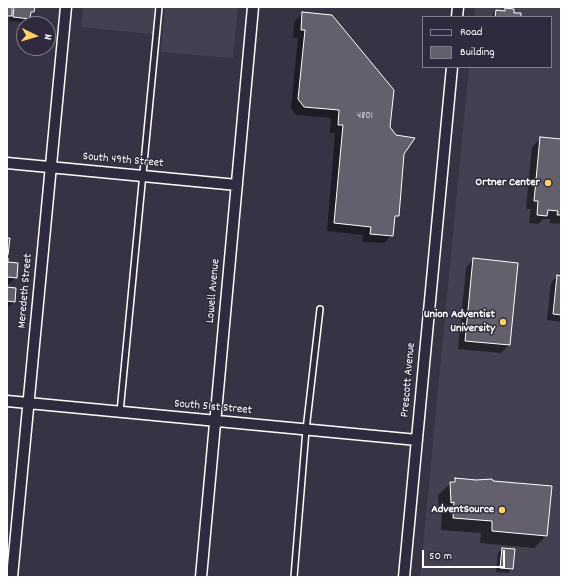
<!DOCTYPE html>
<html>
<head>
<meta charset="utf-8">
<style>
	body { margin:0 }
	#map { position:relative; width:568px; height:584px; overflow:hidden; background:#373345; font-family:Dekko,sans-serif }
	canvas { display:block }
	.frame { position:absolute; inset:0; border:8px solid #fff; pointer-events:none }
	.legend { position:absolute; left:422px; top:16px; width:130px; height:52px; box-sizing:border-box; background:#2f2a3d; border:1px solid #827f8b; margin:0; padding:5px 7px; list-style:none; font-size:12px; color:#fff }
	.legend li { display:flex; align-items:center; gap:8px; height:20px }
	.legend b { width:20px; border:1px solid #827f8b }
	.north { position:absolute; left:16px; top:16px; width:40px; height:40px; box-sizing:border-box; background:#2f2a3d; border:1px solid #827f8b; border-radius:50%; rotate:95deg; font-size:11px; font-weight:700; line-height:16px; text-align:center; color:#fff }
	.north::after { content:''; display:block; margin:auto; width:14px; height:18px; background:#ffd166; clip-path:polygon(50% 0,100% 100%,50% 72%,0 100%) }
	.scale { position:absolute; left:422px; top:550px; width:83px; height:18px; box-sizing:border-box; border:2px solid #fff; border-top:0; padding-left:5px; font-size:12px; line-height:14px; white-space:nowrap; color:#fff; -webkit-text-stroke:3px #2f2a3d; paint-order:stroke }
</style>
</head>
<body>
<div id="map">
<canvas width="568" height="584"></canvas>
<div class="frame"></div>
<ul class="legend">
<li><b style="height:5px;background:#2f2a3d"></b>Road</li>
<li><b style="height:11px;background:#635f6d"></b>Building</li>
</ul>
<div class="north">N</div>
<div class="scale">50 m</div>
</div>
<script>
const ctx = document.querySelector('canvas').getContext('2d');
ctx.lineJoin = 'round';
function fill(path, color) { ctx.fillStyle = color; ctx.fill(path, 'evenodd'); }
const toPath = rows => new Path2D(rows.map(r => 'M' + r).join(''));
function trace(path, color, width, dash) { ctx.strokeStyle = color; ctx.lineWidth = width; ctx.lineCap = dash ? 'butt' : 'round'; ctx.setLineDash(dash || []); ctx.stroke(path); }
function drawText(font, color, halo, rows, align = 'center') {
  ctx.font = font + ' Dekko,sans-serif'; ctx.lineWidth = 3; ctx.setLineDash([]); ctx.textBaseline = 'middle'; ctx.strokeStyle = halo; ctx.fillStyle = color; for (const [text, x, y, turn = 0] of rows) {
    ctx.save(); ctx.translate(x, y); ctx.rotate((+turn || 0) * Math.PI / 180); ctx.textAlign = isNaN(turn) ? turn : align; if (halo) ctx.strokeText(text, 0, 0); ctx.fillText(text, 0, 0); ctx.restore();
  }
}
fill(toPath([
	[83,7,156,7,153,34,81,27],
	[165,7,238,7,233,58,161,52],
	[475,7,561,7,561,577,420,577,469,67,551,67,551,17,474,17]
]), '#444051');
fill(toPath([
	[7,7,30,7,34,12,30,16,29,18,25,22,9,21,10,17,7,19],
	[505,9,513,13,520,17,492,17,492,15,496,11,502,12],
	[303,13,389,127,403,154,398,215,393,220,392,235,384,243,362,242,363,235,327,231,335,133,330,133,331,118,296,115,291,108,298,38,293,38,294,22],
	[540,139,561,140,561,224,550,223,550,219,543,219,538,224,529,223,531,209,526,209,532,147],
	[474,259,509,345,501,353,458,349,466,268],
	[7,263,16,277,9,284,7,283],
	[557,276,561,277,561,322,547,320,551,283],
	[7,288,14,302,7,308],
	[455,479,546,536,534,548,480,543,481,533,441,530,442,514,439,514,438,495],
	[502,549,514,550,512,569,508,573,496,572,498,553]
]), '#0007');
const building = toPath([
	[7,7,12,7,12,16,7,16,7,19,7,7],
	[14,7,35,7,34,12,31,12,30,19,13,17,14,7],
	[505,8,514,9,514,13,521,13,521,17,495,17,496,10,505,11,505,8],
	[302,12,332,15,394,90,390,127,396,135,415,138,404,154,399,216,395,216,393,236,370,234,371,227,334,223,343,125,338,125,339,110,304,107,298,99,305,30,301,30,302,12],
	[540,137,561,139,561,215,557,215,558,211,548,210,547,216,537,215,538,201,534,201,540,137],
	[7,238,10,238,8,255,7,255,7,238],
	[7,258,8,258,8,262,18,263,17,278,7,277,7,258],
	[473,258,518,263,510,345,465,341,473,258],
	[557,275,561,276,561,315,553,314,557,275],
	[7,287,16,288,15,302,7,301,7,287],
	[455,478,476,480,492,479,493,481,552,486,547,536,492,531,492,521,453,518,454,502,451,503,450,482,455,482,455,478],
	[502,548,515,549,513,569,500,568,502,548]
]);
fill(building, '#635f6d');
trace(building, '#fff', 1);
const service = toPath([
	[120,412,159,7],
	[294,577,306,430,320,309]
]);
const minor = toPath([
	[457,17,458,7],
	[7,163,237,185],
	[7,401,417,440],
	[12,577,66,7],
	[201,577,253,7],
	[404,577,452,67]
]);
trace(service, '#fff', 8);
trace(minor, '#fff', 13);
trace(service, '#2f2a3d', 5);
trace(minor, '#2f2a3d', 10);
for (const [x, y, r, color] of [
	[548,183,4,"#ffd166"],
	[503,322,4,"#ffd166"],
	[502,510,4,"#ffd166"]
]) { const dot = new Path2D(); dot.arc(x, y, r, 0, 2 * Math.PI); ctx.fillStyle = color; ctx.fill(dot); trace(dot, '#2f2a3d', 1.5); }
drawText('10px', '#d8d7da', null, [
	["4801",365,117]
]);
drawText('12px', '#fff', '#2f2a3d', [
	["South 49th Street",123,161,5],
	["Meredeth Street",26,291,-85],
	["Lowell Avenue",214,291,-85],
	["Prescott Avenue",409,380,-85],
	["South 51st Street",213,408,5]
]);
drawText('bold 12px', '#fff', '#2f2a3d', [
	["Ortner Center",540,183],
	["Union Adventist",495,315],
	["University",495,329],
	["AdventSource",494,510]
], 'right');
</script>
</body>
</html>
